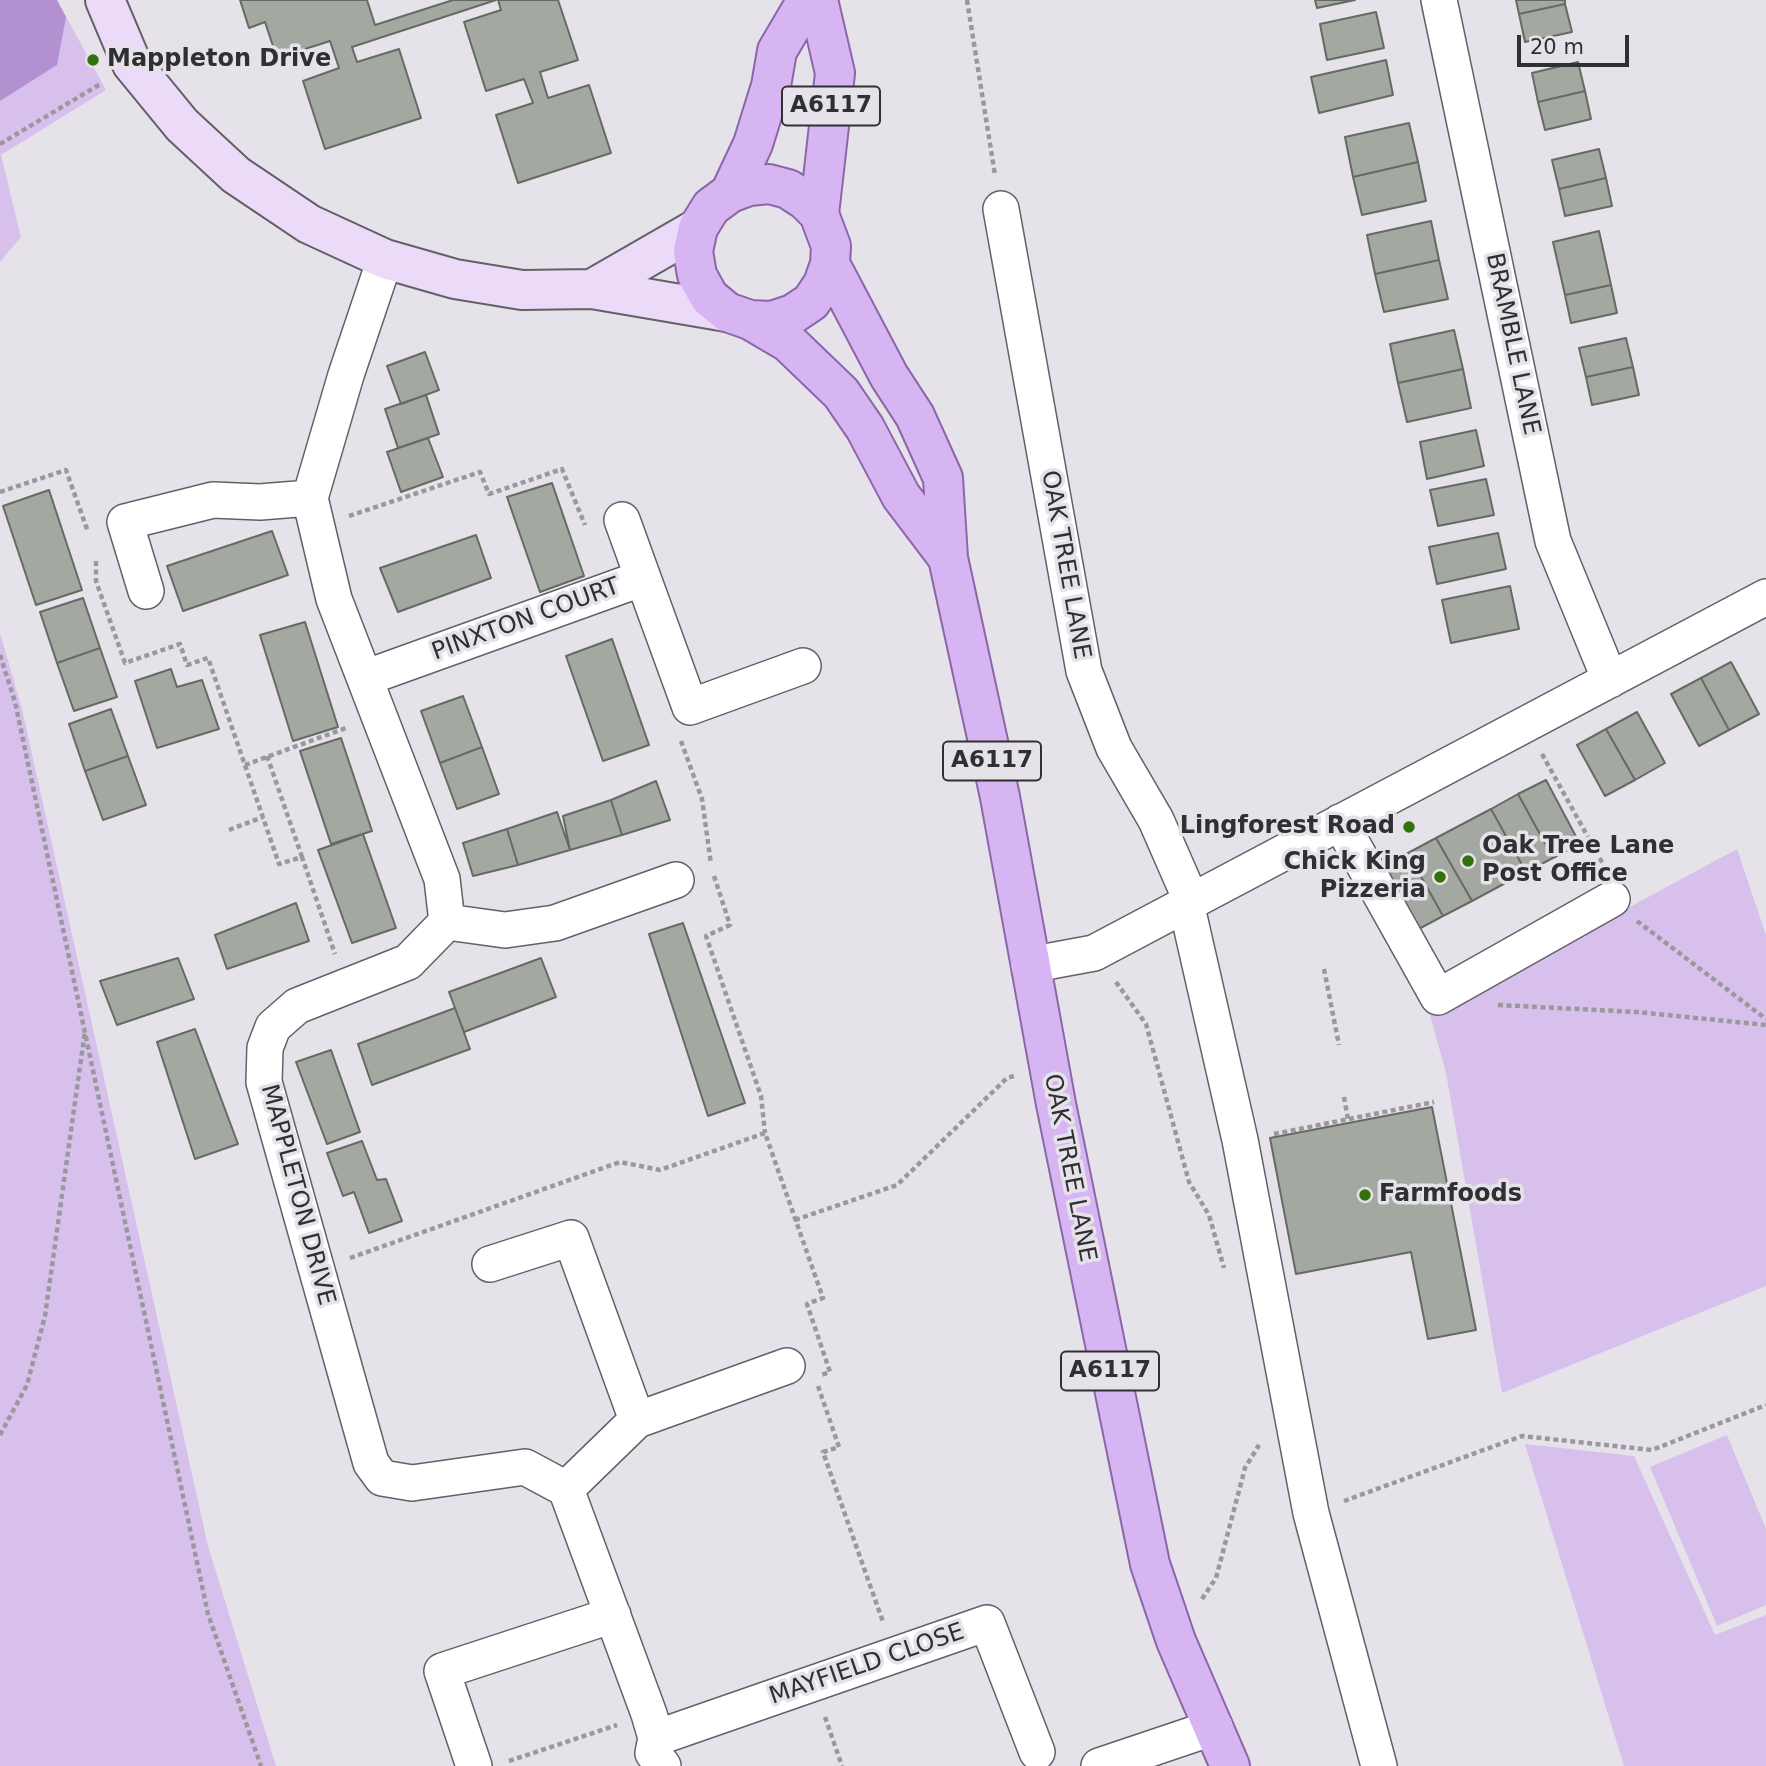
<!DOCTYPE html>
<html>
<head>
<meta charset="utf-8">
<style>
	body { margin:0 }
	#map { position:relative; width:1766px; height:1766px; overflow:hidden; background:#e6e2ea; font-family:"DejaVu Sans",sans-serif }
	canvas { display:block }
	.scale { position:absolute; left:1517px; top:35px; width:112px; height:32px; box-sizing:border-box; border:4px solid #302f32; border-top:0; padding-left:9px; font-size:21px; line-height:24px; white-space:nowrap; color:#302f32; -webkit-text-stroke:5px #e6e2ea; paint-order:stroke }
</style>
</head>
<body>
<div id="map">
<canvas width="1766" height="1766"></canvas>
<div class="scale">20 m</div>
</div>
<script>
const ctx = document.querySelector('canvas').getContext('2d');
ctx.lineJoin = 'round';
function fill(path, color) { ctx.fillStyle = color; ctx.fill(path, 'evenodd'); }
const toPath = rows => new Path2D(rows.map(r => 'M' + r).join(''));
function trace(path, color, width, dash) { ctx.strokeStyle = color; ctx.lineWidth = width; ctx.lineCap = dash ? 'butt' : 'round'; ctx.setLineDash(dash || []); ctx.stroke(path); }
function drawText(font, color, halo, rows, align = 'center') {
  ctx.font = font + ' "DejaVu Sans",sans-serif'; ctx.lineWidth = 7; ctx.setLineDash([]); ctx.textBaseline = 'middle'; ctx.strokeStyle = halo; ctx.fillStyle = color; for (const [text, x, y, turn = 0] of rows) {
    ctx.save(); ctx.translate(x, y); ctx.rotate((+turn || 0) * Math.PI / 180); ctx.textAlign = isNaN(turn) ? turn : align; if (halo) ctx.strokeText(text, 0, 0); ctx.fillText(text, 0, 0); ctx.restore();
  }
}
fill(toPath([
	[0,0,57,0,106,90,1,155,21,237,0,262],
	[0,633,22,709,208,1546,276,1766,0,1766],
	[1737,849,1766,935,1766,1286,1502,1393,1446,1073,1430,1015],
	[1727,1435,1766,1529,1766,1605,1717,1626,1650,1467],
	[1525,1444,1634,1456,1715,1635,1766,1615,1766,1766,1624,1766]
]), '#d7c1ec');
fill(toPath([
	[0,0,57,0,66,17,57,65,0,101]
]), '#b391d1');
const building = toPath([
	[240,0,367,0,375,25,453,0,496,0,352,47,357,62,399,49,421,118,325,149,303,81,339,68,330,41,277,58,265,22,249,28,240,0],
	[498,0,558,0,578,60,540,72,548,98,589,85,611,153,518,183,496,115,533,103,524,79,486,91,464,22,501,10,498,0],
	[1315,0,1355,0,1317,8,1315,0],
	[1516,0,1565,0,1565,4,1519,14,1516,0],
	[1565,4,1572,32,1525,42,1519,14,1565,4],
	[1376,12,1384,48,1327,60,1320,24,1376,12],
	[1386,60,1393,95,1319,113,1311,77,1386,60],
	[1578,62,1585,91,1538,102,1532,73,1578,62],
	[1585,91,1591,119,1545,130,1538,102,1585,91],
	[1409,123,1418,162,1353,177,1345,137,1409,123],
	[1599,149,1606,178,1559,189,1552,160,1599,149],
	[1418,162,1426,201,1362,215,1353,177,1418,162],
	[1606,178,1612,206,1565,216,1559,189,1606,178],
	[1431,221,1439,260,1375,274,1367,235,1431,221],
	[1599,231,1611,285,1565,295,1553,242,1599,231],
	[1439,260,1448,299,1384,312,1375,274,1439,260],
	[1611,285,1617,313,1571,323,1565,295,1611,285],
	[1454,330,1463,369,1398,383,1390,344,1454,330],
	[1626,338,1633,367,1586,377,1579,348,1626,338],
	[425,352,439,390,401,404,387,366,425,352],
	[1633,367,1639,395,1592,405,1586,377,1633,367],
	[1463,369,1471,408,1407,422,1398,383,1463,369],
	[426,395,439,434,398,448,385,409,426,395],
	[1476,430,1484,466,1427,479,1420,442,1476,430],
	[428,438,443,477,401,492,387,452,428,438],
	[1486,479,1494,515,1438,526,1430,490,1486,479],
	[552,483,584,576,540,592,507,497,552,483],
	[49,490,82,590,36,605,3,506,49,490],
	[272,531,288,575,183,611,167,566,272,531],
	[1498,533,1506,569,1437,584,1429,547,1498,533],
	[476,535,491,578,398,612,380,568,476,535],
	[1510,586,1519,629,1451,643,1442,600,1510,586],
	[83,598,100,648,57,663,40,612,83,598],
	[305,622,338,727,293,741,260,635,305,622],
	[612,639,649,745,603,761,566,656,612,639],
	[100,648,117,697,74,711,57,663,100,648],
	[1731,662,1759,714,1729,730,1701,678,1731,662],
	[171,669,177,687,202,680,219,729,157,748,135,681,171,669],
	[1701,678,1729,730,1699,746,1671,694,1701,678],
	[463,696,482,747,440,763,421,711,463,696],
	[111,709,128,756,85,771,69,724,111,709],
	[1637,712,1665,763,1635,780,1606,729,1637,712],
	[1606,729,1635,780,1605,796,1577,745,1606,729],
	[341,738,372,831,331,844,300,751,341,738],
	[482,747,499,794,457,809,440,763,482,747],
	[128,756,146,805,103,820,85,771,128,756],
	[1546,780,1580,844,1553,858,1518,794,1546,780],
	[656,781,670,820,622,835,611,800,656,781],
	[1518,794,1553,858,1526,872,1491,809,1518,794],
	[611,800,622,835,570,850,563,816,611,800],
	[1491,809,1526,872,1472,901,1436,838,1491,809],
	[557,812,570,850,518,865,507,829,557,812],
	[507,829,518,865,473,876,463,843,507,829],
	[363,834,396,928,352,943,318,850,363,834],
	[1436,838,1472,901,1443,916,1408,853,1436,838],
	[1408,853,1443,916,1415,931,1381,867,1408,853],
	[296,903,309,941,227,969,215,935,296,903],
	[683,923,745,1103,708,1116,649,934,683,923],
	[178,958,194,999,117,1025,100,981,178,958],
	[541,958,556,997,464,1032,449,992,541,958],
	[455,1008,470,1049,372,1085,358,1044,455,1008],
	[195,1029,238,1144,195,1159,157,1042,195,1029],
	[331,1050,360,1132,327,1144,296,1062,331,1050],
	[1432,1107,1476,1330,1428,1339,1411,1252,1296,1274,1270,1138,1432,1107],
	[362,1141,377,1180,386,1179,402,1221,369,1233,354,1192,343,1196,327,1153,362,1141]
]);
fill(building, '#a3a9a1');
trace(building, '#656a63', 2);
const street = toPath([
	[1439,0,1553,541,1610,680],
	[1001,209,1084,671,1114,748,1156,820,1191,900],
	[385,259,346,375,310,498,334,599,442,879,447,922,408,962,297,1006,273,1027,265,1048,264,1082,371,1463,382,1478,412,1483,525,1467,566,1489,649,1714,656,1738,653,1753,663,1766],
	[622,520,643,578],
	[146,591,125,522,213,500,260,502,310,498],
	[365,678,643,578,690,707,803,666],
	[1340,822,1438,997,1612,899],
	[1186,903,1240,1140,1311,1513,1379,1766],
	[447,922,505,930,555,923,676,880],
	[1029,965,1094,953,1766,597],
	[490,1264,571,1238,637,1420],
	[566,1489,637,1420,787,1366],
	[656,1738,987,1623,1037,1752],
	[474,1766,442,1671,613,1615],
	[1099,1766,1215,1727]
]);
const secondary = toPath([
	[105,0,132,64,182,125,236,175,309,224,385,259,455,279,522,290,592,289,727,312],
	[592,289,698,228]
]);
const primary = toPath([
	[818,0,835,73,819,214],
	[730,193,753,144,771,86,777,51,807,0],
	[830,264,889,376,915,416,943,478,948,558,1000,797,1056,1104,1150,1564,1176,1641,1230,1766],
	[750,320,772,321,793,314,811,302,823,284,830,264,831,246,819,214,805,200,788,189,769,184,749,186,730,193,711,207,698,228,693,251,697,275,709,297,727,312,750,320,789,343,841,393,865,428,901,496,948,558]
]);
trace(street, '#646067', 38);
trace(secondary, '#646067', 42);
trace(primary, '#8b66a9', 42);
trace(toPath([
	[967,0,995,175],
	[0,144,102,83],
	[0,492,66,470,88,532],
	[349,516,480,472,489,494,562,469,585,525],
	[96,561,96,581,125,663,180,644,187,665,208,658,279,864,302,857,335,954],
	[0,655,15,702,208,1614,261,1766],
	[681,741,702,799,711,864],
	[1542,754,1604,866],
	[267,756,302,857],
	[245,765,346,728],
	[229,830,263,817],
	[714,876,730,925,706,936,761,1096,765,1133],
	[1637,921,1766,1019],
	[1324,969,1339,1045],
	[1116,982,1146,1024,1189,1182,1209,1215,1224,1268],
	[1498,1005,1637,1012,1766,1025],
	[1344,1097,1348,1119],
	[1274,1134,1434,1102],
	[795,1220,897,1185,1007,1078,1014,1076],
	[350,1258,620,1162,660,1170,765,1133,823,1298,807,1304,830,1372,821,1375],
	[818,1386,839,1447,823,1452,883,1622],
	[0,1435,27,1385,45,1316,85,1031],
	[1344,1501,1522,1436,1652,1450,1766,1405],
	[1202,1599,1216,1578,1245,1468,1259,1445],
	[825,1717,842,1766],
	[509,1761,617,1725]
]), '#9a989d', 4.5, [5, 3.5]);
trace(street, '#fff', 35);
trace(secondary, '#ebdaf8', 38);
trace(primary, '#d7b5f2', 38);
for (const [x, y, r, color] of [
	[93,60,7,"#33720a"],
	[1409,827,7,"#33720a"],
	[1468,861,7,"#33720a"],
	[1440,877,7,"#33720a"],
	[1365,1195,7,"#33720a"]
]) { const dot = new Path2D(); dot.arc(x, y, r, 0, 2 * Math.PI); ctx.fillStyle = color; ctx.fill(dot); trace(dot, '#e6e2ea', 2.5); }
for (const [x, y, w] of [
	[831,106,98],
	[992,761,98],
	[1110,1371,98]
]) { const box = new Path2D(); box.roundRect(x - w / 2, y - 19.5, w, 39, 5); ctx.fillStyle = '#e6e2ea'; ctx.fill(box); trace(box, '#302f32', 2); }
drawText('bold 23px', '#302f32', null, [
	["A6117",831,106],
	["A6117",992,761],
	["A6117",1110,1371]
]);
drawText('bold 24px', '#302f32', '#e6e2ea', [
	["Mappleton Drive",107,60],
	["Lingforest Road",1395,827,"right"],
	["Oak Tree Lane",1482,847],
	["Post Office",1482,875],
	["Chick King",1426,863,"right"],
	["Pizzeria",1426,891,"right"],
	["Farmfoods",1379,1195]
], 'left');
drawText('24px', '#302f32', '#e6e2ea', [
	["BRAMBLE LANE",1512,344,78],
	["OAK TREE LANE",1065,565,80],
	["PINXTON COURT",526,620,-20],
	["OAK TREE LANE",1069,1168,79],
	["MAPPLETON DRIVE",297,1195,75],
	["MAYFIELD CLOSE",867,1665,-19]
]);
</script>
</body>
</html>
